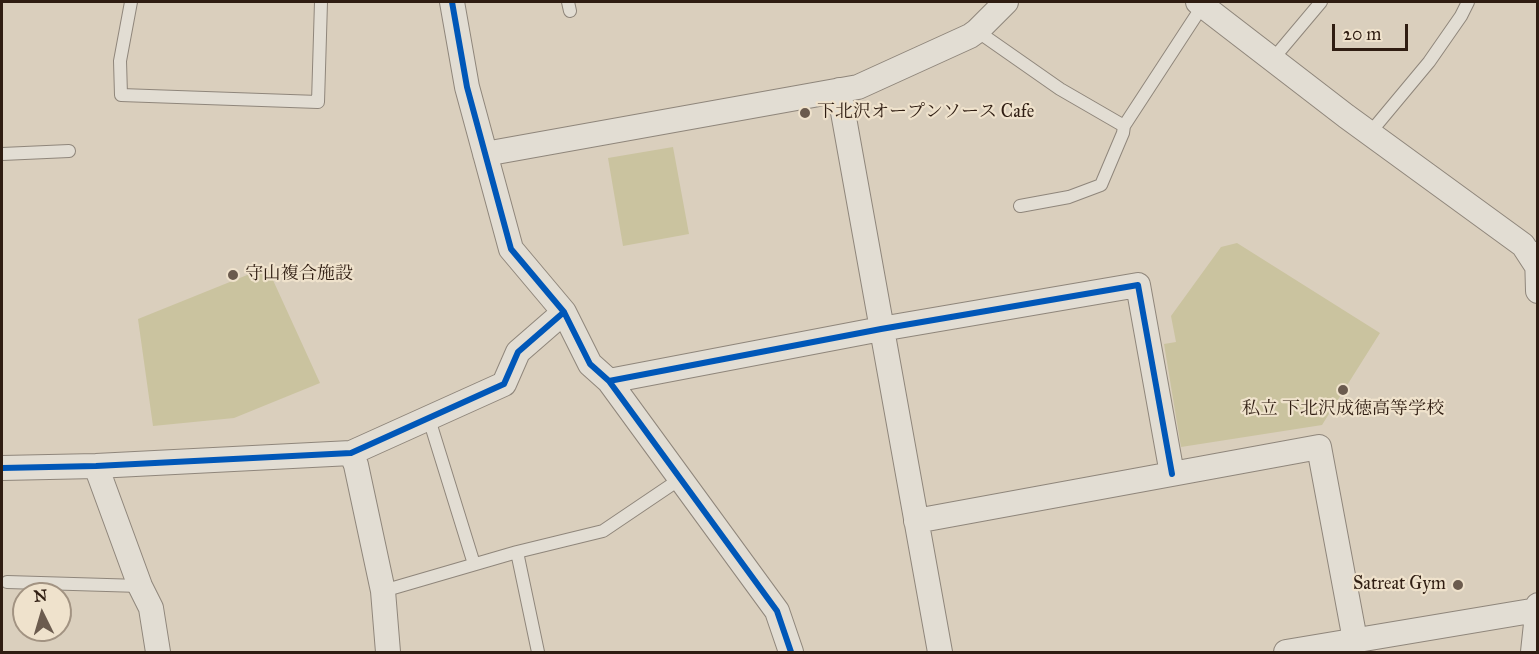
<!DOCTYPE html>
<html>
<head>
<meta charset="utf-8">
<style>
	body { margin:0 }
	#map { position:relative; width:1539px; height:654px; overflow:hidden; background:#dacfbd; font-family:"IM FELL Great Primer",serif }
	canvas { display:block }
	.frame { position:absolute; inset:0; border:3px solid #2f1d12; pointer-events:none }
	.north { position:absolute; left:12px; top:582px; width:60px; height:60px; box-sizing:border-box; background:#efe2cc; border:2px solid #a29382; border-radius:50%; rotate:355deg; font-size:16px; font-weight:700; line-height:24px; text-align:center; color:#2f1d12 }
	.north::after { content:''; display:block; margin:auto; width:21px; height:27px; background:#6b5b4e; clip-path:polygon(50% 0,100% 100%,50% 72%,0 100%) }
	.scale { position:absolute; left:1332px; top:24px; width:76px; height:27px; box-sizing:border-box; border:3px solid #2f1d12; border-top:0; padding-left:8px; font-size:18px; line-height:21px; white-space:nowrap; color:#2f1d12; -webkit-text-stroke:4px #efe2cc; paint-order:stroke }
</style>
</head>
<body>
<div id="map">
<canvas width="1539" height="654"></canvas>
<div class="frame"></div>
<div class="north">N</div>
<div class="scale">20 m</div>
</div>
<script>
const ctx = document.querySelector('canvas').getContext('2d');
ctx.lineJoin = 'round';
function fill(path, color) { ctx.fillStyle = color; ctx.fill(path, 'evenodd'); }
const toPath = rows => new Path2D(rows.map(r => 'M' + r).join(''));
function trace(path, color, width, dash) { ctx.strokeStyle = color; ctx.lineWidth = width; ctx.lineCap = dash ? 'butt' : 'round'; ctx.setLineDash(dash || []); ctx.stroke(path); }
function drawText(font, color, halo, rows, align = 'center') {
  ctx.font = font + ' "IM FELL Great Primer","Noto Serif JP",serif'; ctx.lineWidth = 4.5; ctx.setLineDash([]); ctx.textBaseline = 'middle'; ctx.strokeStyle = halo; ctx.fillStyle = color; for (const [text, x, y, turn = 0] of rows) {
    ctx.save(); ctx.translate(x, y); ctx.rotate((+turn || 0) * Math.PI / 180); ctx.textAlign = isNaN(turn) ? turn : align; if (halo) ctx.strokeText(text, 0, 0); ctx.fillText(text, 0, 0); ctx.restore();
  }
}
fill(toPath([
	[673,147,689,234,623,246,608,158],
	[1237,243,1380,333,1322,425,1181,447,1164,344,1176,342,1171,316,1221,247],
	[267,267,320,383,234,418,153,426,138,319]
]), '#cac39f');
const service = toPath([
	[131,2,120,61,121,95,318,102,321,2],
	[568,2,570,11],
	[977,31,1060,89,1124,126],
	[1273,59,1321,2],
	[1369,134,1429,62,1461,16,1468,2],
	[2,154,69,151],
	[1020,206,1069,197,1101,185,1123,133,1124,126,1203,5],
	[429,419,474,564],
	[517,552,538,652],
	[7,582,140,586],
	[383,591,517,552,603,531,680,479]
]);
const minor = toPath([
	[452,2,467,87,511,249,564,312,590,364,609,381,777,611,791,652],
	[1198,2,1346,116,1523,245,1538,268],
	[839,90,940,652],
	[485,154,858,87,970,36,977,31,1006,2],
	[1537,254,1538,291],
	[609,381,881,329,1138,285,1172,474],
	[351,453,356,465,383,591,388,652],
	[96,466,140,586,151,608,158,652],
	[2,468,96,466,351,453,504,384,518,352,564,312],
	[916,521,1319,447,1355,640],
	[1286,652,1537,610],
	[1533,652,1538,605]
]);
trace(service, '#8f867b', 14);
trace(minor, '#8f867b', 26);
trace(service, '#e2ddd3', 12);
trace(minor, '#e2ddd3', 24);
trace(toPath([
	[452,2,467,87,511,249,564,312,590,364,609,381,777,611,791,652],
	[609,381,881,329,1138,285,1172,474],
	[2,468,96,466,351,453,504,384,518,352,564,312]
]), '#0057b8', 6);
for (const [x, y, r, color] of [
	[805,113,6,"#6b5b4e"],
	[233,275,6,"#6b5b4e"],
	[1343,390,6,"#6b5b4e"],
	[1458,585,6,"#6b5b4e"]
]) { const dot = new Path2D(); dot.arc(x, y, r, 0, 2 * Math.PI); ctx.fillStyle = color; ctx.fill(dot); trace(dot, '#efe2cc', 2); }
drawText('18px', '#2f1d12', '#efe2cc', [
	["下北沢オープンソース Cafe",817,113],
	["守山複合施設",245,275],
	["私立 下北沢成徳高等学校",1343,410,"center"],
	["Satreat Gym",1446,585,"right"]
], 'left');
</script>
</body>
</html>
